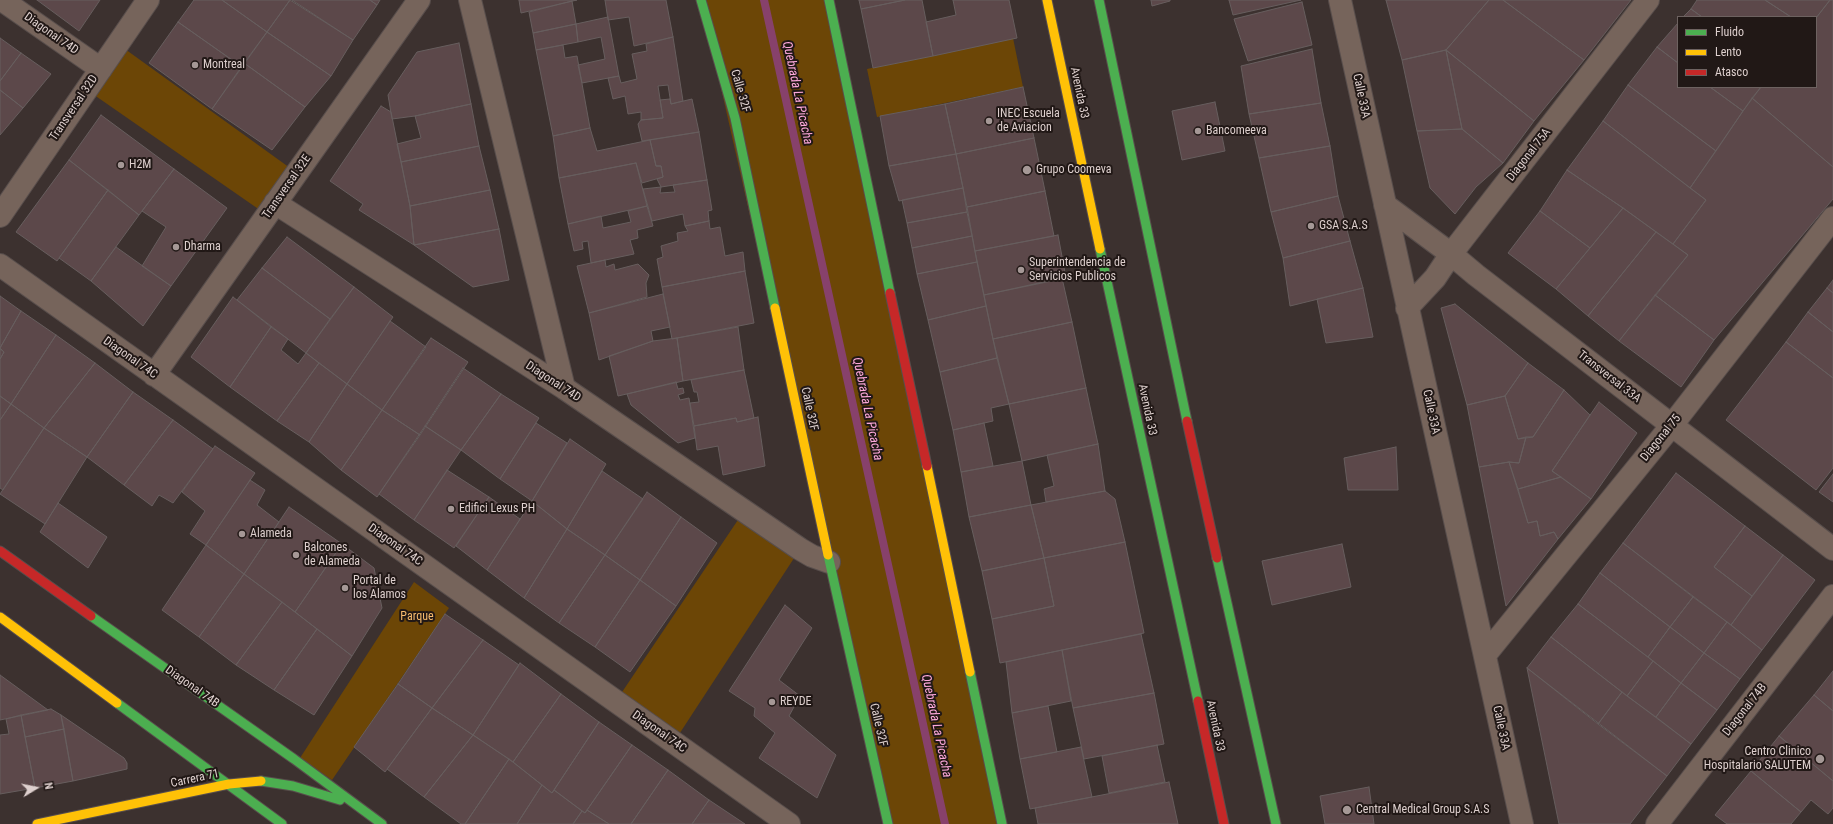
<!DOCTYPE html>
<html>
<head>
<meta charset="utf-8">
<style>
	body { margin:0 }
	#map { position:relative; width:1833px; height:824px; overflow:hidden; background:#3c312f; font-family:"Roboto Condensed",sans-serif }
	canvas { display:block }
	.legend { position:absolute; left:1677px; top:16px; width:140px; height:72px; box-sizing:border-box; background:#211816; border:1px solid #6d6260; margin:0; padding:5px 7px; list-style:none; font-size:12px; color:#ded0ce }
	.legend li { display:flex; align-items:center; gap:8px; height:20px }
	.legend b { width:20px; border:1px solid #6d6260 }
	.north { position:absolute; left:16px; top:768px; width:40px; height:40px; -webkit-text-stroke:3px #211816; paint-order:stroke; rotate:80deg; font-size:11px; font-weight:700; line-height:16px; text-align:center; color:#ded0ce }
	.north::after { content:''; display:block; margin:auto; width:14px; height:18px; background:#ded0ce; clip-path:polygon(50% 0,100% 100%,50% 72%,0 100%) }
</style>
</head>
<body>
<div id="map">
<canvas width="1833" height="824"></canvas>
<ul class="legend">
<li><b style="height:5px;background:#4caf50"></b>Fluido</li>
<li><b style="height:5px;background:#ffc107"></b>Lento</li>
<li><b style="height:5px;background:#c62828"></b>Atasco</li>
</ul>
<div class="north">N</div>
</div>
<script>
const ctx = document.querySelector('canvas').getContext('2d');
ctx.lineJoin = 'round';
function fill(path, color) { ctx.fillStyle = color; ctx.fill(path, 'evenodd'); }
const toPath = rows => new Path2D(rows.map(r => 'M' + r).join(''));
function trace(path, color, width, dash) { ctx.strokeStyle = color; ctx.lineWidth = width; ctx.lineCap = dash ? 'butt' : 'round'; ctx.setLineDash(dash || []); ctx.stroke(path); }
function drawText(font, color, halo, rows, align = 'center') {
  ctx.font = font + ' "Roboto Condensed",sans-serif'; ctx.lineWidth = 4; ctx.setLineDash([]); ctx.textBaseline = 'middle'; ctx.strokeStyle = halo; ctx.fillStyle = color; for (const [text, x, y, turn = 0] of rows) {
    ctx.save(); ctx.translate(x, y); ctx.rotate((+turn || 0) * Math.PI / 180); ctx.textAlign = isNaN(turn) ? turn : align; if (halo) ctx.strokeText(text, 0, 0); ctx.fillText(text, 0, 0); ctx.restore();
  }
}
fill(toPath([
	[701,0,829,0,1002,824,888,824],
	[1013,38,1023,87,877,117,867,69],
	[118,44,297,173,267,215,87,90],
	[744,511,800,549,674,742,616,701],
	[414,582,449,608,332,780,300,758]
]), '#6c4606');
trace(toPath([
	[764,0,945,824]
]), '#87416b', 8);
const building = toPath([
	[37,0,100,0,79,31,37,0],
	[194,0,222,0,267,32,242,67,178,22,194,0],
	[222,0,290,0,267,32,222,0],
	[290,0,353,40,331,76,267,32,290,0],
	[292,0,370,0,377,5,353,40,292,0],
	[370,0,380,0,377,5,370,0],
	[519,0,577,0,521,13,519,0],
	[605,0,666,0,673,37,634,46,629,17,608,20,605,0],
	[859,0,905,0,861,9,859,0],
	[905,0,922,0,933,56,873,68,861,9,905,0],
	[953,0,1009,0,1017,38,933,56,926,22,956,15,953,0],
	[1151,0,1170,0,1170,1,1152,6,1151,0],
	[1229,0,1301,0,1233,15,1229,0],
	[1386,0,1489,0,1446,50,1402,60,1386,0],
	[1489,0,1503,0,1584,60,1534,121,1446,50,1489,0],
	[1503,0,1631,0,1584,60,1503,0],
	[1697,0,1765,0,1791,17,1702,17,1691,9,1697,0],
	[1765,0,1830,0,1816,18,1816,17,1791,17,1765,0],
	[1830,0,1833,0,1833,167,1752,98,1761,87,1816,87,1816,18,1830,0],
	[572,1,576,24,533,33,529,12,572,1],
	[1302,2,1312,45,1248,61,1234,19,1302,2],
	[1691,9,1702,17,1683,17,1691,9],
	[608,17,619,76,582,83,578,65,605,59,601,37,578,42,576,24,608,17],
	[178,22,242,67,212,109,149,63,178,22],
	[1678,23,1678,63,1657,47,1678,23],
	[576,24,578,42,536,50,533,33,576,24],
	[267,32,331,76,305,107,244,63,267,32],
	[673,37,683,101,671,104,668,85,658,86,663,118,641,120,641,112,628,114,625,96,613,99,608,78,619,76,621,83,637,79,632,54,647,51,646,44,673,37],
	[0,38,21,53,0,81,0,38],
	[459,43,471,104,415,116,392,119,388,95,417,52,459,43],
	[563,45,565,58,577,56,590,128,553,136,536,50,563,45],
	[1657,47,1678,63,1678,87,1710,87,1743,111,1716,151,1628,85,1657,47],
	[1312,49,1321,103,1249,114,1241,66,1312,49],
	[1446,50,1534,121,1503,163,1462,129,1446,50],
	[1446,50,1462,129,1417,131,1402,60,1446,50],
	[21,53,51,74,23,108,0,90,0,81,21,53],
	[244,63,305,107,272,150,212,109,244,63],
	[1628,85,1716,151,1690,188,1603,121,1628,85],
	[1023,87,1034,138,956,154,945,104,1023,87],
	[1710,87,1761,87,1743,111,1710,87],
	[0,90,23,108,0,135,0,90],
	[1752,98,1833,167,1833,199,1714,340,1655,295,1688,255,1673,244,1706,200,1690,188,1752,98],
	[670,99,671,104,692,99,699,132,642,141,638,124,641,120,663,118,660,100,670,99],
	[1215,102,1225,151,1182,160,1172,111,1215,102],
	[1321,103,1330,146,1259,158,1249,114,1321,103],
	[471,104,479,146,401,162,397,144,421,138,415,116,471,104],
	[945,104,956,154,889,166,880,116,945,104],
	[381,106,391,112,410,206,414,245,359,210,363,204,330,181,381,106],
	[101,115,174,169,139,215,69,160,101,115],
	[1603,121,1706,200,1673,244,1623,208,1567,170,1603,121],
	[590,128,597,151,650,140,656,166,661,166,663,177,642,183,636,163,559,178,553,136,590,128],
	[1462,129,1503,163,1476,187,1455,214,1430,188,1417,131,1462,129],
	[699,132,707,180,661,187,657,179,663,177,661,166,656,166,650,140,699,132],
	[1034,138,1045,191,967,207,956,154,1034,138],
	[479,146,490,190,410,206,401,162,479,146],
	[1330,146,1338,196,1271,212,1259,158,1330,146],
	[956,154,963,188,899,201,889,166,956,154],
	[69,160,108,190,57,261,16,232,69,160],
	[636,163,647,206,568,224,559,178,636,163],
	[174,169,227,208,171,286,142,266,166,227,142,211,174,169],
	[1567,170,1623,208,1590,248,1540,211,1567,170],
	[707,180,712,210,708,211,709,221,685,226,683,214,652,221,643,189,661,187,660,193,675,192,673,185,707,180],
	[963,188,967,212,907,223,902,200,963,188],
	[108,190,139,215,91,281,59,258,108,190],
	[490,190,499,229,414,245,410,206,490,190],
	[1045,191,1054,236,975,251,967,207,1045,191],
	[1338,196,1350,241,1283,258,1271,212,1338,196],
	[647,206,653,226,637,230,638,238,630,240,634,254,591,263,588,241,582,242,583,249,574,251,568,224,601,216,603,228,631,222,628,211,647,206],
	[1623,208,1656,232,1588,316,1556,289,1623,208],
	[1540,211,1590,248,1556,289,1508,253,1540,211],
	[967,212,972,236,912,248,907,223,967,212],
	[709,221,710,229,720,227,725,256,743,252,745,271,662,287,657,259,663,257,661,246,678,241,677,233,688,231,685,226,709,221],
	[499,229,509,280,473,287,414,245,499,229],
	[1656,232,1688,255,1619,341,1588,316,1656,232],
	[1058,235,1066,278,984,295,975,251,1058,235],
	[972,236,977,262,917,274,912,248,972,236],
	[287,237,354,287,330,319,262,268,287,237],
	[1350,241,1363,288,1290,306,1283,258,1350,241],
	[116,247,171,286,143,326,91,281,116,247],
	[605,260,606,267,614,264,615,270,638,264,649,275,646,283,647,297,589,313,577,266,605,260],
	[977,262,986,306,928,320,917,274,977,262],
	[262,268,330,319,306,353,237,300,262,268],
	[745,271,754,323,672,339,662,287,745,271],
	[1062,278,1072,322,993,339,984,295,1062,278],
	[1833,280,1833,293,1827,288,1833,280],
	[354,287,393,317,347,384,306,353,354,287],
	[1363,288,1373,337,1326,343,1317,299,1363,288],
	[1827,288,1833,293,1833,332,1808,312,1827,288],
	[663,294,670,327,651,331,653,341,599,360,589,313,663,294],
	[1655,295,1714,340,1681,387,1619,341,1655,295],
	[0,296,21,311,0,348,0,296],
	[233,297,271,327,230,387,191,357,233,297],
	[1455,304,1528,363,1505,396,1467,405,1441,308,1455,304],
	[986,306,997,358,940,372,928,320,986,306],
	[21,311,56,335,11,404,0,396,0,359,4,352,0,348,21,311],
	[1808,312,1833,332,1833,378,1786,342,1808,312],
	[390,321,426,347,382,410,347,384,390,321],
	[1072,322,1086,388,1009,404,993,339,1072,322],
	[271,327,288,339,281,350,298,364,306,353,319,363,277,421,230,387,271,327],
	[738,327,744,370,683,381,677,338,738,327],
	[56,335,95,363,44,428,11,404,56,335],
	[431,338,468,362,420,435,382,410,431,338],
	[677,338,683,381,618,396,609,356,653,341,677,338],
	[1786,342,1833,378,1833,468,1816,490,1726,420,1786,342],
	[0,349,4,352,0,359,0,349],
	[997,358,1009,404,991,408,993,421,953,430,940,372,997,358],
	[95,363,133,392,87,457,44,428,95,363],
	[319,363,347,384,309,442,277,421,319,363],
	[1528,363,1564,390,1533,437,1518,439,1505,396,1528,363],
	[463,368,501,394,461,450,425,426,463,368],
	[744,370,754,418,737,422,736,418,694,426,690,403,699,402,697,392,694,392,691,380,744,370],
	[676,382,678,389,683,388,684,393,678,395,680,400,689,398,695,438,678,443,631,405,627,394,676,382],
	[347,384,382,410,341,470,309,442,347,384],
	[1086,388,1098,444,1022,461,1009,404,1086,388],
	[1564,390,1590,415,1552,471,1561,477,1518,489,1509,462,1519,463,1526,437,1533,437,1564,390],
	[133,392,173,420,124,485,87,457,133,392],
	[501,394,539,418,500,479,461,450,501,394],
	[0,396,11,404,0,420,0,396],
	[1505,396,1518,439,1526,437,1519,463,1509,462,1479,467,1467,405,1505,396],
	[1599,402,1637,433,1591,499,1552,471,1599,402],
	[11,404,44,428,3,490,0,488,0,420,11,404],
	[382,410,420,435,377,497,341,470,382,410],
	[758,417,765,466,723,475,718,446,697,450,694,426,736,418,737,422,758,417],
	[173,420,213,449,173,503,159,495,152,506,124,485,173,420],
	[536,423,567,443,532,501,500,479,536,423],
	[984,423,993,466,961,472,953,430,984,423],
	[425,426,461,450,414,520,379,494,425,426],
	[44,428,87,457,45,524,0,494,44,428],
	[570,439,606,464,567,529,532,501,570,439],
	[1098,444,1105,491,1046,502,1044,489,1054,486,1047,455,1098,444],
	[215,446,255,473,206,545,190,534,205,511,182,492,215,446],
	[1396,447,1398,490,1348,490,1344,458,1396,447],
	[1022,461,1031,505,969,517,961,472,1022,461],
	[1509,462,1528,523,1537,521,1540,536,1554,532,1558,539,1506,606,1479,467,1509,462],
	[447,470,489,497,454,548,414,520,447,470],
	[602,471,643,499,605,555,567,529,602,471],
	[1676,473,1745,526,1714,567,1752,596,1731,625,1623,543,1676,473],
	[1833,474,1833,502,1819,492,1833,474],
	[1561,477,1591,499,1558,539,1554,532,1540,536,1537,521,1528,523,1518,489,1561,477],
	[250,480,265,490,257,505,279,522,244,574,206,545,250,480],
	[1105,491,1115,499,1125,542,1044,558,1031,505,1105,491],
	[647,492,681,517,640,580,605,555,647,492],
	[489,497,520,519,487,570,456,546,489,497],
	[532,501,567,529,524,598,487,570,532,501],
	[58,503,107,537,88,568,40,532,58,503],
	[1031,505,1044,558,982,571,969,517,1031,505],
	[289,507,342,544,295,612,244,574,289,507],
	[681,517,717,543,676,606,640,580,681,517],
	[1745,526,1783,555,1752,596,1714,567,1745,526],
	[567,529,605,555,559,623,524,598,567,529],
	[1125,542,1144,633,1000,663,992,619,1054,606,1044,558,1125,542],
	[1623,543,1693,597,1670,627,1600,573,1623,543],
	[342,544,374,568,382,608,352,656,295,612,342,544],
	[1342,544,1351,587,1272,605,1262,561,1342,544],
	[206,545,244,574,199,637,162,610,206,545],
	[605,555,640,580,595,647,559,623,605,555],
	[1783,555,1815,580,1762,650,1731,625,1783,555],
	[1044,558,1054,606,992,619,982,571,1044,558],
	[1600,573,1670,627,1648,657,1578,604,1600,573],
	[244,574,282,602,236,665,199,637,244,574],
	[640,580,676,606,630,672,595,647,640,580],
	[1693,597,1727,622,1704,653,1670,627,1693,597],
	[282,602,317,629,274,690,236,665,282,602],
	[1578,604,1653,661,1627,696,1551,637,1578,604],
	[785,605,812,628,779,680,800,696,789,716,836,755,817,798,759,758,775,733,754,716,755,708,729,691,785,605],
	[445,614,483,640,432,708,398,684,445,614],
	[1727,622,1762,650,1740,679,1704,653,1727,622],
	[1670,627,1704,653,1681,683,1648,657,1670,627],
	[317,629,352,656,314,715,274,690,317,629],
	[1141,634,1154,693,1073,708,1062,650,1141,634],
	[1551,637,1622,692,1598,724,1527,668,1551,637],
	[483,640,519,665,473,735,432,708,483,640],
	[1062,650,1071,701,1012,713,1006,662,1062,650],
	[1704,653,1740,679,1717,710,1681,683,1704,653],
	[1653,661,1681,683,1656,717,1627,696,1653,661],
	[520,663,561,694,513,762,473,735,520,663],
	[1527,668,1667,776,1630,824,1559,824,1527,668],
	[1833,671,1833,711,1814,695,1833,671],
	[0,675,48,710,0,720,0,675],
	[1681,683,1717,710,1691,744,1656,717,1681,683],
	[398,684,432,708,385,772,354,747,398,684],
	[1622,692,1691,744,1667,776,1598,724,1622,692],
	[1154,693,1164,744,1084,759,1073,708,1154,693],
	[561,694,599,722,552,793,513,762,561,694],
	[1814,695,1833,711,1833,781,1779,736,1814,695],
	[1048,706,1057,752,1020,759,1012,713,1048,706],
	[432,708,473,735,424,797,387,769,432,708],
	[51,709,61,715,64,729,25,737,21,715,51,709],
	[21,715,35,788,0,794,0,735,9,734,6,719,21,715],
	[61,715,124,758,127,763,127,769,73,781,61,715],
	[599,722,632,745,585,813,554,790,599,722],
	[64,729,73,781,35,788,25,737,64,729],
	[473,735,509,759,465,824,461,824,424,797,473,735],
	[1779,736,1833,781,1833,808,1828,814,1811,800,1801,812,1751,771,1779,736],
	[632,745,668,770,631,824,609,824,587,810,632,745],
	[1157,745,1165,782,1109,793,1102,756,1157,745],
	[1081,747,1092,797,1030,809,1020,759,1081,747],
	[509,759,542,785,517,824,465,824,509,759],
	[668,770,709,800,692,824,631,824,668,770],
	[1751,771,1801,812,1791,824,1727,824,1715,815,1751,771],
	[1169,782,1178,824,1038,824,1035,808,1169,782],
	[542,785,552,793,554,790,582,811,573,824,517,824,542,785],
	[1369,787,1374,824,1325,824,1320,796,1369,787],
	[709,800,745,824,692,824,709,800],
	[587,810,609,824,573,824,582,811,585,813,587,810]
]);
fill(building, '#5c484a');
trace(building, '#675e5e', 1);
const street = toPath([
	[2,0,101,69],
	[470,0,564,388],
	[1340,0,1522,824],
	[275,203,564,388,800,549,812,556,829,562],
	[1385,205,1451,254,1476,275,1833,549],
	[0,216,148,0],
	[0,265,789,824],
	[1407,308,1435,278,1451,254,1648,0],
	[154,375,419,0],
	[1485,655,1672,425,1833,218],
	[1657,824,1833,596]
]);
const fast = toPath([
	[701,0,735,118,775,308],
	[829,0,890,293],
	[1099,0,1187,421],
	[1100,249,1198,701],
	[828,555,888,824],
	[1217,558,1276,824],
	[91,616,294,759,382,824],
	[970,672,1002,824],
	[117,703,282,824],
	[261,781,293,786,340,800]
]);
const slow = toPath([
	[1047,0,1100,249],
	[775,308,828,555],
	[927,466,970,672],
	[0,617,117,703],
	[37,824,229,784,261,781]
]);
const jam = toPath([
	[890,293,927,466],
	[1187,421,1217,558],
	[0,551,91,616],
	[1198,701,1224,824]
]);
trace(street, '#584e4c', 24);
trace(fast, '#584e4c', 11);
trace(slow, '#584e4c', 11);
trace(jam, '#584e4c', 11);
trace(street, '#76645b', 22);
trace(fast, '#4caf50', 9);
trace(slow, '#ffc107', 9);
trace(jam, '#c62828', 9);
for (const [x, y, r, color] of [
	[195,65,4,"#a59896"],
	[989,121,4,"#a59896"],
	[1198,131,4,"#a59896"],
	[121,165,4,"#a59896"],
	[1027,170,5,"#a59896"],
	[1311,226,4,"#a59896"],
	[176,247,4,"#a59896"],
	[1021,270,4,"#a59896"],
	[451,509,4,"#a59896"],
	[242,534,4,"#a59896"],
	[296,555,4,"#a59896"],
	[345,588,4,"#a59896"],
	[772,702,4,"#a59896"],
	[1820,759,5,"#a59896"],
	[1347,810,5,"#a59896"]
]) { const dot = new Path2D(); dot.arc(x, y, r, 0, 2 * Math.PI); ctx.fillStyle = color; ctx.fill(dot); trace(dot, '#211816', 1.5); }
drawText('12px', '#ded0ce', '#211816', [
	["Diagonal 74D",51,34,35],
	["Calle 32F",740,91,74],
	["Avenida 33",1079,93,78],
	["Calle 33A",1361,96,78],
	["Transversal 32D",74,108,-56],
	["Diagonal 75A",1529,155,-52],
	["Transversal 32E",287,187,-55],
	["Diagonal 74C",130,358,35],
	["Transversal 33A",1609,377,38],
	["Diagonal 74D",553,382,33],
	["Calle 32F",809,409,78],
	["Avenida 33",1147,410,78],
	["Calle 33A",1431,412,78],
	["Diagonal 75",1661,438,-51],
	["Diagonal 74C",395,545,35],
	["Diagonal 74B",192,687,35],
	["Diagonal 74B",1745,710,-52],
	["Calle 32F",878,725,77],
	["Avenida 33",1215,726,78],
	["Calle 33A",1501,728,78],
	["Diagonal 74C",659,732,35],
	["Carrera 71",195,779,-12]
]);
drawText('12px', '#ded0ce', '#211816', [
	["Montreal",203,65],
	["INEC Escuela",997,114],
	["de Aviacion",997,128],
	["Bancomeeva",1206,131],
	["H2M",129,165],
	["Grupo Coomeva",1036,170],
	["GSA S.A.S",1319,226],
	["Dharma",184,247],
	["Superintendencia de",1029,263],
	["Servicios Publicos",1029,277],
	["Edifici Lexus PH",459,509],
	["Alameda",250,534],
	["Balcones",304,548],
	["de Alameda",304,562],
	["Portal de",353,581],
	["los Alamos",353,595],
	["REYDE",780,702],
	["Centro Clinico",1811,752,"right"],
	["Hospitalario SALUTEM",1811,766,"right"],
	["Central Medical Group S.A.S",1356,810]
], 'left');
drawText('12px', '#f7bb6d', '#211816', [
	["Parque",417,617]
]);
drawText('italic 13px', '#fda8da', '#211816', [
	["Quebrada La Picacha",797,93,78],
	["Quebrada La Picacha",867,409,78],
	["Quebrada La Picacha",936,726,78]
]);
</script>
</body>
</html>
